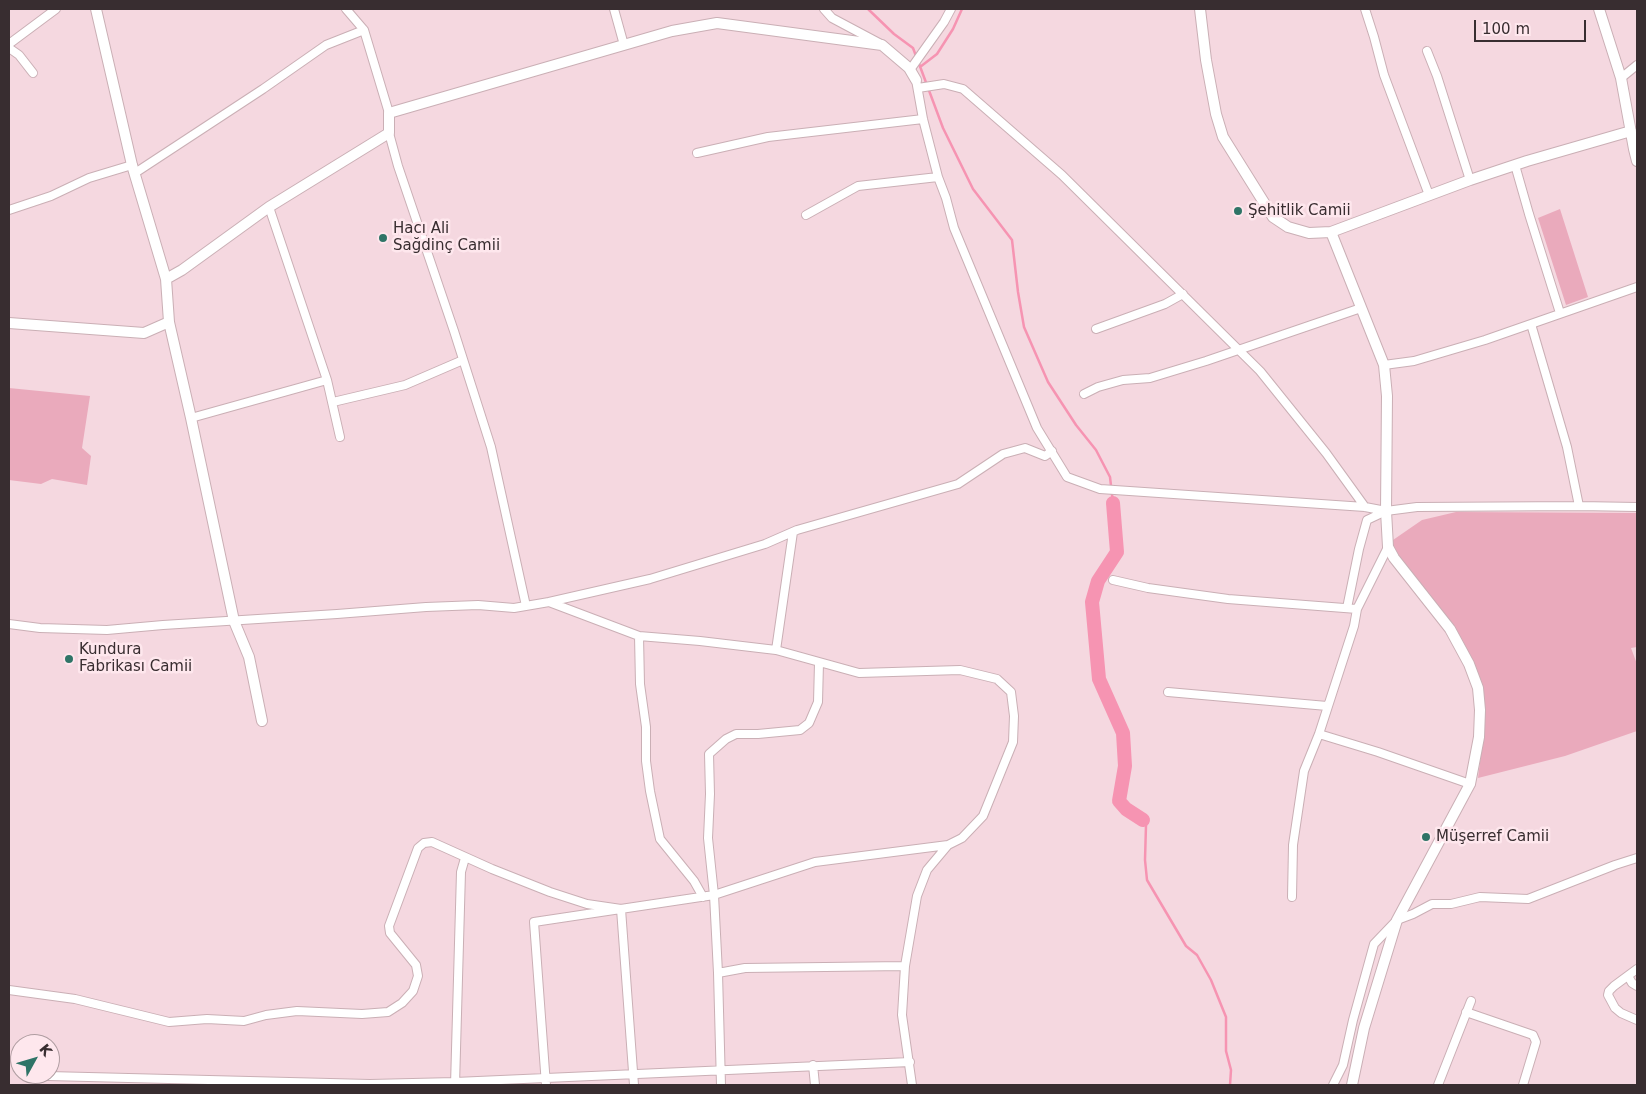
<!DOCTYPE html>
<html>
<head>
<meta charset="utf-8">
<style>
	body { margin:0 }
	#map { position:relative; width:1646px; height:1094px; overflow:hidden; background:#f5d8e0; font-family:"DejaVu Sans",sans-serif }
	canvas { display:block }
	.frame { position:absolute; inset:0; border:10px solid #382d30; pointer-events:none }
	.north { position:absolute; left:10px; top:1034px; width:50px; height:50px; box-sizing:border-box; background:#fee7ed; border:1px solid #af9da1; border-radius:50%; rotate:51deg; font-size:14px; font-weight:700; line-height:20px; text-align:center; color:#382d30 }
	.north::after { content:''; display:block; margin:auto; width:18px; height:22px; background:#2f7467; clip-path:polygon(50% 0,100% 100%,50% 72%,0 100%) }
	.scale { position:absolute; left:1474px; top:20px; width:112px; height:22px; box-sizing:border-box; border:2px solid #382d30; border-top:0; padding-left:6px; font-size:15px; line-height:18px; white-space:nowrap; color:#382d30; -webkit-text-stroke:4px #fee7ed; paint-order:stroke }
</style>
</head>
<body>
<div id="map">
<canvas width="1646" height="1094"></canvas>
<div class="frame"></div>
<div class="north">K</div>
<div class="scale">100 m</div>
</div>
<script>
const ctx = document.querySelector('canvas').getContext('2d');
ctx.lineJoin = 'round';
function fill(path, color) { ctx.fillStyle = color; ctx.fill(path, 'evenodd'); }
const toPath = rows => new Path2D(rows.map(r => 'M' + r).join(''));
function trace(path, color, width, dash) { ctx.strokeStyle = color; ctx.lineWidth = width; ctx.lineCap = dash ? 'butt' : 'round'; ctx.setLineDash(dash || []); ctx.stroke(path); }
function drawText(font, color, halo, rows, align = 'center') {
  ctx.font = font + ' "DejaVu Sans",sans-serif'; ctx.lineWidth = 5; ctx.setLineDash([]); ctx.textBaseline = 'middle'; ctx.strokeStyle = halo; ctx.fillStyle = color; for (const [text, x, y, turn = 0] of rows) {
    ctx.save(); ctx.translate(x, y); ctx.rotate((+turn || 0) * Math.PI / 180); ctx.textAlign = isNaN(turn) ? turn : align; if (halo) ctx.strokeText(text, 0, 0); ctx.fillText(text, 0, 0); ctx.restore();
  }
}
fill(toPath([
	[1560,209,1588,297,1566,305,1538,218],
	[9,388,90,396,82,448,91,456,87,485,52,479,41,484,9,480],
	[1456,512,1637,513,1637,647,1631,648,1637,664,1637,731,1565,756,1478,778,1484,729,1483,704,1479,675,1456,634,1391,549,1393,540,1422,520]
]), '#eaaabc');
trace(toPath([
	[868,9,894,34,913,48,916,56],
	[918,61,943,128,973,189,1012,240,1018,292,1024,327,1048,382,1076,425,1096,450,1110,477,1113,503],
	[920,67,937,54,953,29,962,9],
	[1143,820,1146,825,1145,860,1147,880,1186,946,1197,955,1211,980,1226,1017,1226,1051,1231,1070,1230,1085]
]), '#f694b2', 2.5);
trace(toPath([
	[1113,503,1117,552,1098,581,1092,602,1099,679,1123,733,1125,766,1119,801,1126,809,1143,820]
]), '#f694b2', 14);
const street = toPath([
	[346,9,364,30,389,113],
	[614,9,624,45],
	[824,9,832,18,879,43],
	[1365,9,1374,37,1384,75,1429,195],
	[9,44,56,9],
	[9,48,19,55,33,73],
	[1427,51,1437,76,1470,180],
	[909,68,912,67,944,22,951,9],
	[1621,78,1637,65],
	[916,80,923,119,938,177,946,198,954,228,1037,428,1067,477,1100,489,1365,507,1386,511,1417,507,1579,506,1637,507],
	[918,88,944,84,963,89,1062,175,1260,371,1326,453,1365,507],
	[389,133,398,166,454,331,491,447,526,606],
	[697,153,768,137,923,119],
	[1515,165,1529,214,1560,313],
	[135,173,263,89,326,45,364,30],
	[269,207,327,380,340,437],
	[9,210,51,196,89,178,132,165],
	[806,215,858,186,938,177],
	[1531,324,1567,447,1579,506],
	[1096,329,1165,304,1183,294],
	[1384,365,1414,361,1485,340,1637,287],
	[1084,394,1098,387,1123,380,1150,378,1206,361,1361,308],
	[333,402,405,385,463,360],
	[191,418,327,380],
	[1113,580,1148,588,1228,599,1357,609],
	[549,602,650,579,765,544,797,530,958,484,1003,454,1025,448,1045,456,1052,451],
	[1347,608,1359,549,1367,520,1386,511],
	[9,624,40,628,107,630,163,625,337,614,426,607,478,605,514,608,549,602,639,636,700,641,776,650,859,673,960,670,997,679,1011,692,1014,716,1013,742,983,816,962,838,948,845,815,862,714,895,534,922,546,1085],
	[639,636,640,684,646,727,646,761,650,791,660,839,694,881,703,897],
	[776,650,793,532],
	[1168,692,1327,706],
	[1319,734,1378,752,1470,784],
	[1292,897,1293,845,1304,771,1319,734,1354,626,1357,609,1388,547],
	[1637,969,1614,986,1609,991,1608,995,1615,1008,1621,1013,1637,1020],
	[718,973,745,968,905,966],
	[1628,976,1632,983,1637,986],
	[9,990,75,999,169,1022,207,1019,244,1021,266,1015,297,1011,362,1014,388,1012,402,1003,413,991,418,976,416,965,390,933,389,926,418,848,424,843,432,842,492,869,550,892,587,904,621,909,634,1085],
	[1466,1012,1533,1035,1536,1042,1523,1085],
	[813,1065,815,1085],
	[48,1076,370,1084,455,1082,910,1062],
	[455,1085,461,872,465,858],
	[721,1085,718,973,714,895,708,838,710,794,709,754,726,739,736,734,758,734,800,730,809,723,818,702,819,663],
	[912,1085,902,1015,905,966,917,896,927,870,948,845],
	[1333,1085,1343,1065,1353,1020,1374,944,1397,920,1413,914,1432,904,1451,904,1480,897,1528,899,1615,865,1637,858],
	[1438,1085,1471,1001]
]);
const secondary = toPath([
	[96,9,132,165,166,279,169,322,191,418,234,621,249,657,262,721],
	[1200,9,1206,60,1216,114,1223,137,1273,217,1288,227,1309,233,1331,232,1470,180,1527,161,1631,131],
	[1599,9,1621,78,1634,149,1637,161],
	[1331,232,1384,365,1387,396,1386,511,1388,547,1394,558,1450,629,1469,664,1478,688,1480,710,1479,737,1470,784,1397,920,1364,1028,1352,1085],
	[166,279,182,270,269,207,389,133,389,113,672,31,717,23,882,45,909,68,916,80],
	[9,323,144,333,169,322]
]);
trace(street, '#caafb5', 10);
trace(secondary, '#caafb5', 12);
trace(street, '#fff', 8);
trace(secondary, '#fff', 10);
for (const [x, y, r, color] of [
	[1238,211,5,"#2f7467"],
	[383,238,5,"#2f7467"],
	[69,659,5,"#2f7467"],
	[1426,837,5,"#2f7467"]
]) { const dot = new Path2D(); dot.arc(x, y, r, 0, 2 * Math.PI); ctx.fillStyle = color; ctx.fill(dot); trace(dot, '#fee7ed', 2); }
drawText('15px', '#382d30', '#fee7ed', [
	["Şehitlik Camii",1248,211],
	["Hacı Ali",393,229],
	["Sağdinç Camii",393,246],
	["Kundura",79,650],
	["Fabrikası Camii",79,667],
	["Müşerref Camii",1436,837]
], 'left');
</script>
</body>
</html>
